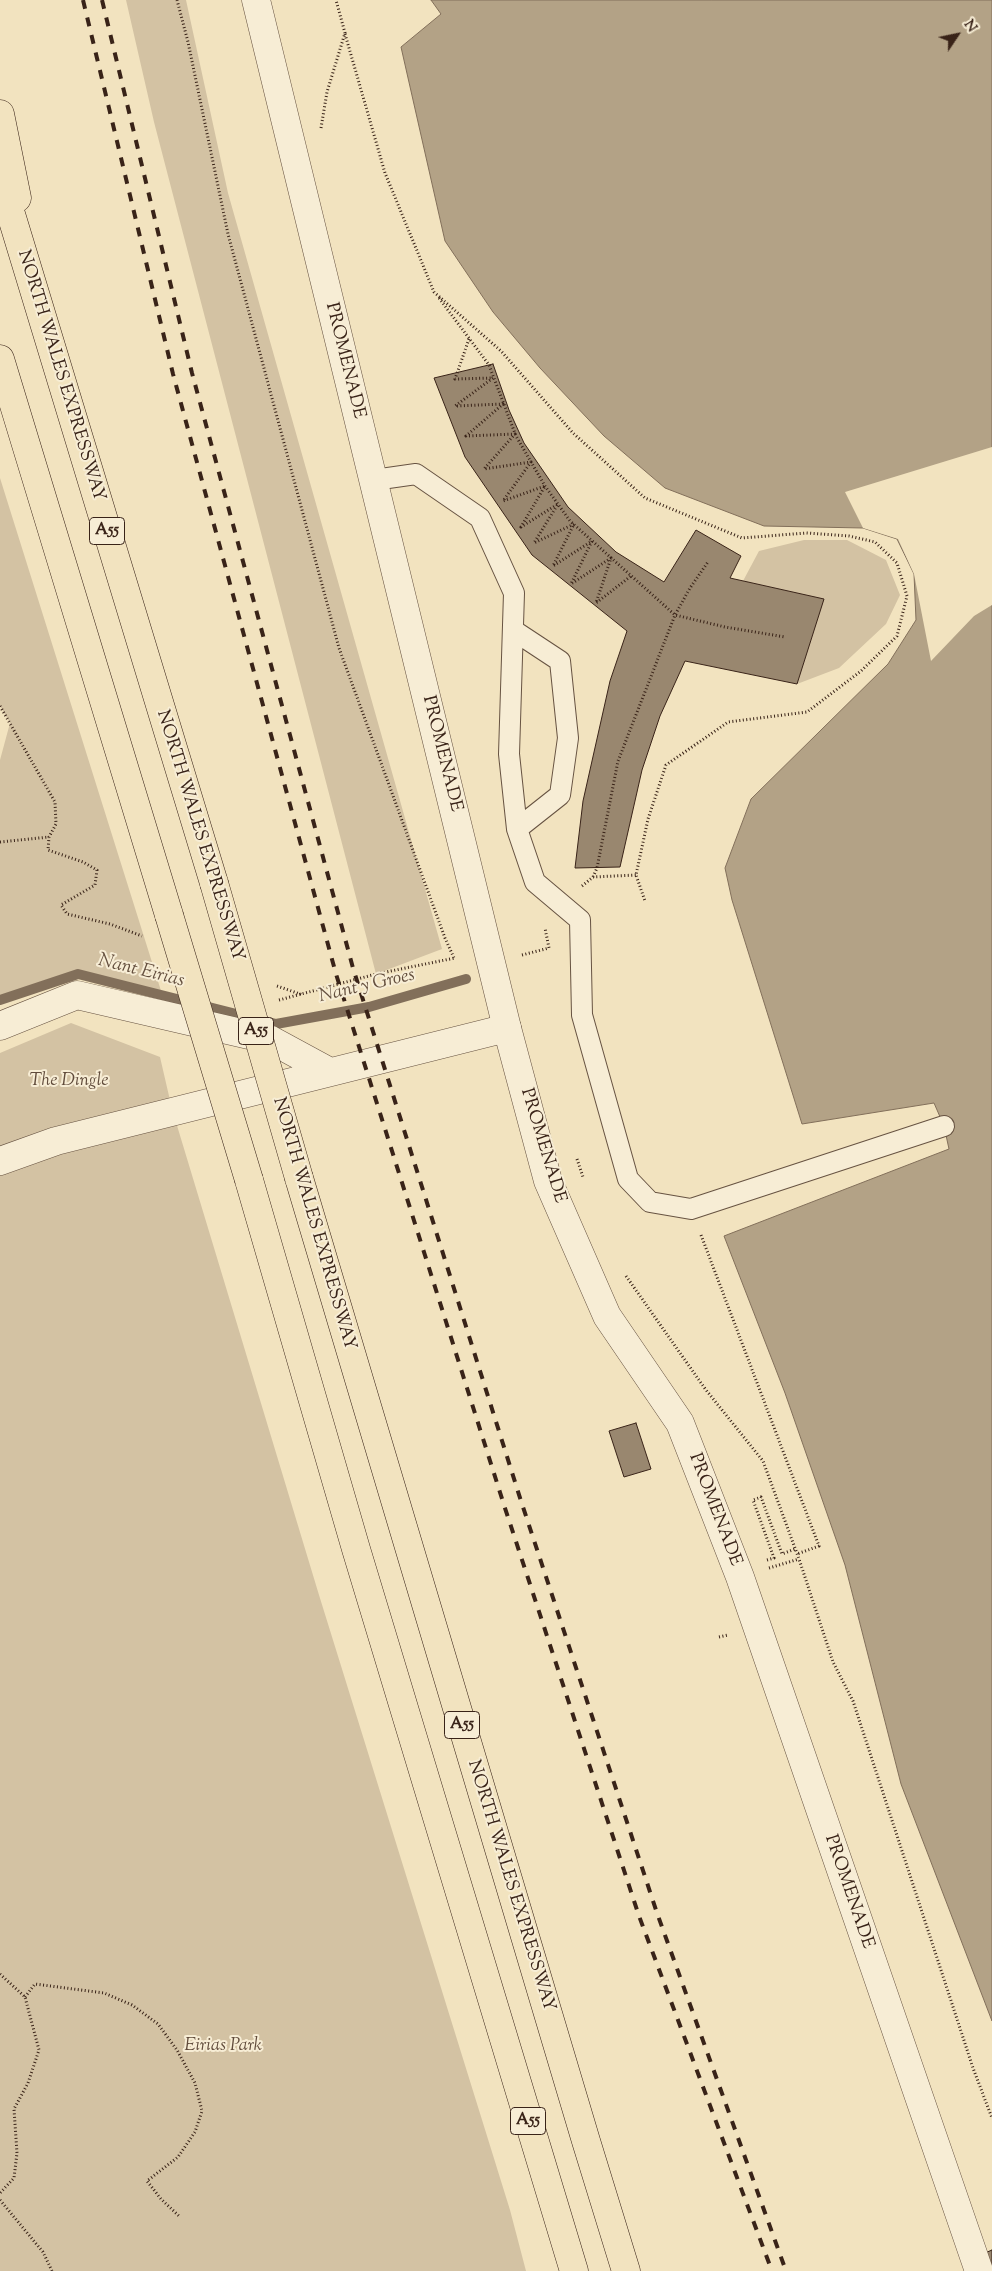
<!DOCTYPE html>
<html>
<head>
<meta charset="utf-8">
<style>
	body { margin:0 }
	#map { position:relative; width:992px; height:2271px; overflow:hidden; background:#f2e3bf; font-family:"Sorts Mill Goudy",serif }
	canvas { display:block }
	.north { position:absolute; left:932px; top:10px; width:50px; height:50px; -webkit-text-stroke:4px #f7edd5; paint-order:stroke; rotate:56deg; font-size:14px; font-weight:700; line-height:20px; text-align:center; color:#392318 }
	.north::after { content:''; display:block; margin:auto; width:18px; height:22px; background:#392318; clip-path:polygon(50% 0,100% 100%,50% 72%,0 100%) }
</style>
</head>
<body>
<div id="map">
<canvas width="992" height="2271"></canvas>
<div class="north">N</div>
</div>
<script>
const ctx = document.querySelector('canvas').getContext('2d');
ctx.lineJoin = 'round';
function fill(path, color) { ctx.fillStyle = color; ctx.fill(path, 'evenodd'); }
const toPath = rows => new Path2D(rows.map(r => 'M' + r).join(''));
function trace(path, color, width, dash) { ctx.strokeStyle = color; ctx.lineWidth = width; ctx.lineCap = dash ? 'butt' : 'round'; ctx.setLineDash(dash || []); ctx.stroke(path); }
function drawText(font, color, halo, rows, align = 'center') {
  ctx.font = font + ' "Sorts Mill Goudy",serif'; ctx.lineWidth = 4; ctx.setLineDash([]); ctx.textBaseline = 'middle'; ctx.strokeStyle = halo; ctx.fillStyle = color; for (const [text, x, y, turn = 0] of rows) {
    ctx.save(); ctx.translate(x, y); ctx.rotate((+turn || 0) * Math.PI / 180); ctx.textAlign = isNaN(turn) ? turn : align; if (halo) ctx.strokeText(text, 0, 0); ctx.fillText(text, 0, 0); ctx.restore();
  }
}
fill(toPath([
	[126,0,186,0,228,193,442,949,376,974,154,122],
	[0,478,118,854,162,994,78,974,0,1000,0,760,10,723,0,706],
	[804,540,847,540,886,560,900,595,886,624,839,668,797,684,823,599,743,581,759,551],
	[71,1023,160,1057,172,1109,319,1595,510,2210,526,2271,0,2271,0,1053]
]), '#d3c2a3');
const water = toPath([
	[431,0,992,0,992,2021,901,1784,845,1565,785,1393,724,1236,949,1149,944,1126,934,1103,802,1124,732,900,725,868,751,799,888,664,916,620,914,574,897,539,863,528,764,526,665,488,604,436,540,368,493,312,445,241,401,47,441,14,431,0]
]);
fill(water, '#b3a286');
trace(water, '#826f5a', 1);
fill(toPath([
	[992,447,992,605,974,616,931,661,914,574,898,539,863,528,845,492]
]), '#f2e3bf');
trace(toPath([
	[0,1000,78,974,276,1024,369,1007,466,979]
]), '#826f5a', 10);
const building = toPath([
	[493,364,509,410,524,443,568,507,616,552,664,582,696,530,741,556,730,578,824,599,797,684,685,661,660,716,642,770,620,867,575,868,583,801,610,681,627,631,532,555,465,457,434,378,493,364],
	[636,1423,651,1469,624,1477,609,1431,636,1423],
	[992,2250,992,2271,985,2253,992,2250]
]);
fill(building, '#99876f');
trace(building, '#392318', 1);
const service = toPath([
	[374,480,416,474,480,518,514,593,509,754,517,829,535,882,580,920,582,1015,628,1179,650,1202,691,1209,944,1126],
	[513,630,560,661,568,738,560,795,517,829]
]);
const minor = toPath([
	[0,1026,77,995,271,1040,330,1072],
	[0,1161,56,1141,507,1028]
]);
const tertiary = toPath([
	[256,0,507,1028,548,1181,607,1316,680,1423,740,1577,979,2271]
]);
const trunk = toPath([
	[0,114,17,198],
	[0,178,214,883],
	[0,359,169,915],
	[299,1178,586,2141,626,2271],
	[249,1180,356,1549,574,2271]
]);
trace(service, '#675342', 22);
trace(minor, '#675342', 29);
trace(tertiary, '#675342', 29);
trace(trunk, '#392318', 29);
trace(toPath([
	[177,0,188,42,228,234,339,648,445,938,454,958],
	[345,34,385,173,434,292,501,351,573,433,645,498,742,538,806,533,849,536,875,542,897,563,907,596,897,636,861,671,807,712,728,722,666,765,648,819,636,875,645,901],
	[321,128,327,92,345,33,336,0],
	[439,298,489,365,516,436,545,486,570,521,675,615,725,627,785,637],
	[469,339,455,379,493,378,455,406,503,404,466,436,515,434,484,469,531,462,503,501,545,486,521,527,558,504,534,543,574,524,553,566,592,541,571,584,611,558,596,603,631,576],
	[0,706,55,802,56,824,49,837,48,850,83,862,97,870,95,885,61,905,67,914,110,924,142,936],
	[0,842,49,837],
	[593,877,597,868,618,761,675,615,690,588,708,562],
	[582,886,593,877,636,875],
	[522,955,549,948,545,928],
	[277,986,303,995],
	[279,1000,376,974,455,958],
	[577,1159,583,1177],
	[701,1235,819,1546,797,1554],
	[626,1276,706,1390,763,1461,799,1559,833,1662,853,1701,973,2068,992,2118],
	[767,1560,774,1558,753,1500,761,1497,782,1554,795,1549],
	[769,1568,799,1559],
	[719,1637,728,1635],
	[0,1974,25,1997,39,2050,28,2083,14,2109,17,2153,14,2178,0,2193],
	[25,1997,35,1984,104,1993,132,2005,158,2024,177,2050,195,2083,202,2111,195,2132,178,2157,147,2181,161,2199,179,2216],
	[0,2200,43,2252,52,2271]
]), '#392318', 3, [1, 2.5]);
trace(service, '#f7edd5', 20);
trace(minor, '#f7edd5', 28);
trace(tertiary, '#f7edd5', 28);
trace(trunk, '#f2e3bf', 28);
trace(toPath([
	[83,0,173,374,336,974,504,1505,639,1916,772,2271],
	[102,0,192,373,353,968,521,1501,657,1913,786,2271]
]), '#392318', 4, [9, 9]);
const trunkBridge = toPath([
	[214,883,299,1178],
	[169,915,249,1180]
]);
trace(trunkBridge, '#392318', 29, []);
trace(trunkBridge, '#f2e3bf', 28);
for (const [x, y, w] of [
	[107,531,35],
	[256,1031,35],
	[462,1725,35],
	[528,2121,35]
]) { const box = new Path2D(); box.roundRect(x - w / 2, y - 13.5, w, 27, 4); ctx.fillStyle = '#f7edd5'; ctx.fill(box); trace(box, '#392318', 1); }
drawText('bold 16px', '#392318', null, [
	["A55",107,531],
	["A55",256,1031],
	["A55",462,1725],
	["A55",528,2121]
]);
drawText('18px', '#392318', '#f7edd5', [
	["PROMENADE",344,361,76],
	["NORTH WALES EXPRESSWAY",60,376,73],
	["PROMENADE",441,754,76],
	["NORTH WALES EXPRESSWAY",199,836,73],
	["PROMENADE",542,1146,73],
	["NORTH WALES EXPRESSWAY",313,1224,74],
	["PROMENADE",714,1510,69],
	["NORTH WALES EXPRESSWAY",510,1886,73],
	["PROMENADE",848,1892,71]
]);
drawText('italic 18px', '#604b3b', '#f7edd5', [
	["The Dingle",69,1082],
	["Eirias Park",223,2047]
]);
drawText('italic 19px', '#644f3e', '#f7edd5', [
	["Nant Eirias",141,972,14],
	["Nant y Groes",367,987,-13]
]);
</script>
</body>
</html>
